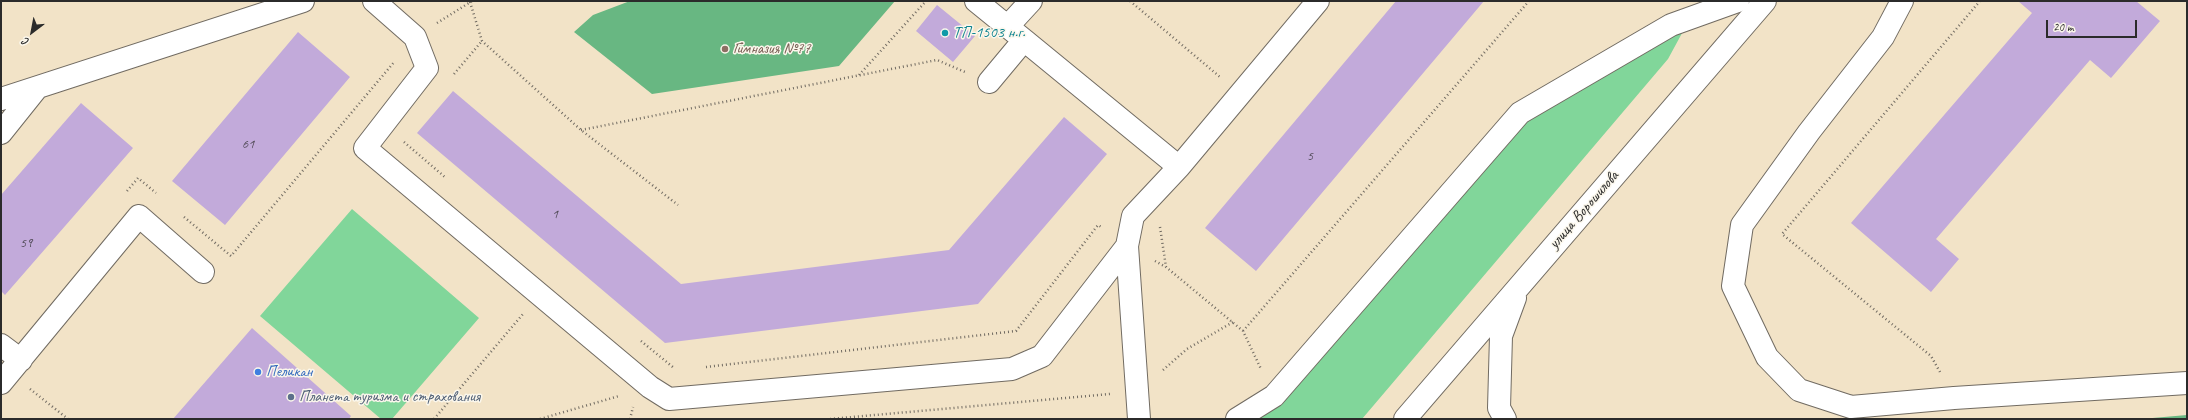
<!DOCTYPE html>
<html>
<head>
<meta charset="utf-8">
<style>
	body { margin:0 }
	#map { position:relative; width:2188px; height:420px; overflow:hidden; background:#f2e3c7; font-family:Caveat,sans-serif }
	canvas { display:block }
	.frame { position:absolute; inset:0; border:2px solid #2b2b2b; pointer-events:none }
	.north { position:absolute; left:12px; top:12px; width:40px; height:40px; -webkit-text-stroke:3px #fbf7ec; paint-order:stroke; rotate:212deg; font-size:11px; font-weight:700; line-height:16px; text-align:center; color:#2b2b2b }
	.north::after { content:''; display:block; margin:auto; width:14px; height:18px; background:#2b2b2b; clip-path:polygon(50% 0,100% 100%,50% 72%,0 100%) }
	.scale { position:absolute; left:2046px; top:20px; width:91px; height:18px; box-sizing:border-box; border:2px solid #2b2b2b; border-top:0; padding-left:5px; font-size:12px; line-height:14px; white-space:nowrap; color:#2b2b2b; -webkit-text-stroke:3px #fbf7ec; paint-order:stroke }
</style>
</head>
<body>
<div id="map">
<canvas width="2188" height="420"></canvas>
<div class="frame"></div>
<div class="north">С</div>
<div class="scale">20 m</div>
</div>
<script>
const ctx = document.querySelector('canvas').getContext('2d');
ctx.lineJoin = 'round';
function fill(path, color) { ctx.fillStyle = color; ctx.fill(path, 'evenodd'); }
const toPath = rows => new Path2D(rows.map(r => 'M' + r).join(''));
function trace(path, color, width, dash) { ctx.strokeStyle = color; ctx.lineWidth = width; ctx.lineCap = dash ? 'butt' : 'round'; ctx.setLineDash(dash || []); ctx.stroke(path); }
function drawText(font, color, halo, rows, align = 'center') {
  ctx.font = font + ' Caveat,sans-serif'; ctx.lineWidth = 3; ctx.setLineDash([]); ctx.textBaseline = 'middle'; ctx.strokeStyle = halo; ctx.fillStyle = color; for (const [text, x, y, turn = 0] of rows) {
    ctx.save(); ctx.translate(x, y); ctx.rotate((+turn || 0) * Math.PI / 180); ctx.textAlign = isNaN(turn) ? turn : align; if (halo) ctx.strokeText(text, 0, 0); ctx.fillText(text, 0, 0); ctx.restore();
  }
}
fill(toPath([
	[1687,24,1668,59,1362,419,1256,419,1528,112],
	[352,209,479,318,392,419,381,419,260,316]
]), '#81d69a');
fill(toPath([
	[630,1,895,1,839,66,652,94,574,32,593,15],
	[2187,415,2187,419,2141,419]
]), '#68b782');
fill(toPath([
	[1396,1,1484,1,1256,271,1205,228],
	[2018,1,2136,1,2160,21,2111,78,2090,60,1936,239,1959,259,1931,292,1851,223,2032,13],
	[937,5,975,36,953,62,916,31],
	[298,32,350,77,225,225,172,181],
	[453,91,681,284,949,250,1064,117,1107,154,978,304,665,343,417,133],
	[81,103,133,148,5,295,1,291,1,195],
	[252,328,351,416,349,419,173,419]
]), '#c2aada');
const minor = toPath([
	[374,1,415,37,427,68,365,148,650,387,669,399,1012,369,1042,356,1127,246],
	[976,1,1024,40],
	[1902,1,1883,37,1809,132,1742,225,1733,286,1767,357,1799,390,1851,407,1954,398,2187,383],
	[1008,26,1031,1],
	[989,82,1024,40,1179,167],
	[1,99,303,1],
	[1,133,37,88],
	[1,345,21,360],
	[1,383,139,216,203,272],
	[1139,419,1127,246,1133,216,1179,167,1318,1],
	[1237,419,1274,396,1520,113,1671,25,1738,1]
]);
const major = toPath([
	[1405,419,1765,1],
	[1505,419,1499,408,1501,336,1515,298]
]);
trace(minor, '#716b62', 24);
trace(major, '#716b62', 24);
trace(toPath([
	[1130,1,1220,77],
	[470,2,482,41,581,130,678,205],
	[437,23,472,1],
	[454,74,482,41],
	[859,75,926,1],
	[581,130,937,60,965,72],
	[404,142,446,178],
	[127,191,138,178,156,193],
	[184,217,231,256,395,61],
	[1160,227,1166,267],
	[1155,261,1166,267,1243,331,1261,369],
	[1243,331,1529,1],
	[641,341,674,368],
	[706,367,1016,331,1098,225,1103,228],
	[1163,370,1187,349,1233,322],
	[1940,372,1931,356,1782,234,1980,1],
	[30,389,68,419],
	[434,419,523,314],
	[540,419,619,396],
	[630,419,633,407],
	[830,419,1110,394]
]), '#716b62', 2.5, [1, 3]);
trace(minor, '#fff', 22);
trace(major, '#fff', 22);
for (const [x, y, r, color] of [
	[945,33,4,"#0f9aa8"],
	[725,49,4,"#8d6e63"],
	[258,372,4,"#3f7fe0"],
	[291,397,4,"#5c6f8a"]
]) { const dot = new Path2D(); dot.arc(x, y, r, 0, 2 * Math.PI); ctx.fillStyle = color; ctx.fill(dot); trace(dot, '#fbf7ec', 1.5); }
drawText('14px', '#514b57', null, [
	["61",248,144],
	["5",1310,156],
	["1",555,214],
	["59",26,243]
]);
drawText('16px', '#0d838f', '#fbf7ec', [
	["ТП-1503 н.г.",953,33]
], 'left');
drawText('16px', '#785e54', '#fbf7ec', [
	["Гимназия №77",733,49]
], 'left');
drawText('16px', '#2b2b2b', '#fbf7ec', [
	["улица Ворошилова",1584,210,-49]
]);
drawText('16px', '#366cbe', '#fbf7ec', [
	["Пеликан",266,372]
], 'left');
drawText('16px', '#4e5e75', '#fbf7ec', [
	["Планета туризма и страхования",299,397]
], 'left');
</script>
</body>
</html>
